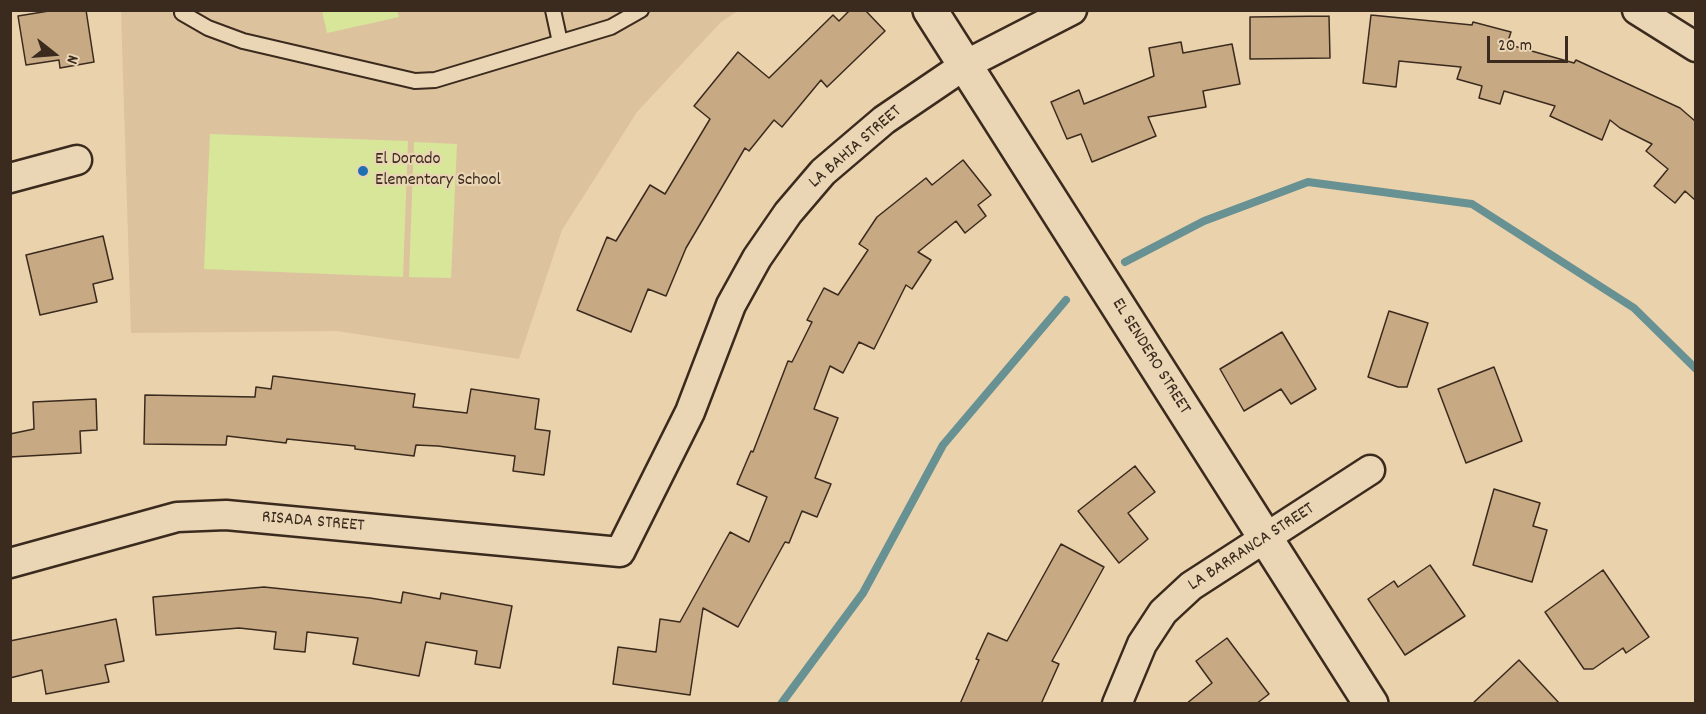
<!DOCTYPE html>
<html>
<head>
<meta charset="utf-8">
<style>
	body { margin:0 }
	#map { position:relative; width:1706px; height:714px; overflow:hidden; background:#ead2ad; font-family:Dekko,sans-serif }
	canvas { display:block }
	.frame { position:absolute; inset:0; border:12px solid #3b2a1e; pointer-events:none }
	.north { position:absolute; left:24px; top:24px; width:60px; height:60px; -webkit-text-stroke:4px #ead6b4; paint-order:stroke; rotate:107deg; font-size:16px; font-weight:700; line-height:24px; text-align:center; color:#3b2a1e }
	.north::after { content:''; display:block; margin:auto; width:21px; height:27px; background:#3b2a1e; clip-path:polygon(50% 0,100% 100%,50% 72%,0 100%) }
	.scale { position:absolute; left:1487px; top:36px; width:81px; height:27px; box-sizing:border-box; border:3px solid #3b2a1e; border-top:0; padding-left:8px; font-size:18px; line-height:21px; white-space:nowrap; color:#3b2a1e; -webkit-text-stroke:4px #ead6b4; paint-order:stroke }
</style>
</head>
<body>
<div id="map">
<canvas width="1706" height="714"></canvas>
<div class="frame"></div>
<div class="north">N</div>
<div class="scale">20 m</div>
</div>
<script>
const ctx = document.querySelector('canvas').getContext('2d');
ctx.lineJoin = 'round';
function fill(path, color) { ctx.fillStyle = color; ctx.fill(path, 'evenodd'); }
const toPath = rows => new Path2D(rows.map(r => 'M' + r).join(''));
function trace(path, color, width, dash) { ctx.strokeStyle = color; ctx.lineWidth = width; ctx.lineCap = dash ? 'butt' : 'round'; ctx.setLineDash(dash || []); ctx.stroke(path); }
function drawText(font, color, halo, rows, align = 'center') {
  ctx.font = font + ' Dekko,sans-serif'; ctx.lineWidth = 4.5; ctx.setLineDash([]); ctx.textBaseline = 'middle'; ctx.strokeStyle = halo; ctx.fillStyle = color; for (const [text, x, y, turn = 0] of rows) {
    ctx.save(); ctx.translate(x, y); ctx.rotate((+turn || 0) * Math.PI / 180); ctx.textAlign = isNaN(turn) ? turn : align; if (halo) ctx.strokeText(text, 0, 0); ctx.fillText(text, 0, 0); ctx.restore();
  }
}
fill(toPath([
	[121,11,738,11,721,22,637,112,562,230,519,359,337,331,131,333]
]), '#ddc39d');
fill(toPath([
	[322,11,397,11,399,17,327,33],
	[210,134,408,141,403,277,204,269],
	[414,142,457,144,451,278,409,277]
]), '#d7e699');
trace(toPath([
	[1125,262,1204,221,1308,182,1472,204,1634,308,1696,369],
	[781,704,863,593,943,445,1066,300]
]), '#679192', 8);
const building = toPath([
	[55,10,86,10,94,62,60,68,59,60,26,65,18,16,55,10],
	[850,10,865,10,885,31,827,87,821,80,782,127,774,120,749,151,745,148,686,248,666,296,648,289,631,332,577,310,607,237,616,241,650,185,665,194,710,119,694,106,738,52,769,78,833,15,839,21,850,10],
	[1371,15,1472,25,1473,22,1511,32,1507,44,1574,63,1576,60,1680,108,1695,121,1695,200,1685,191,1675,203,1654,186,1668,169,1646,151,1652,144,1620,128,1610,120,1602,140,1550,116,1555,106,1504,91,1500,104,1479,98,1482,86,1457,79,1461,67,1399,61,1396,87,1363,83,1371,15],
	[1329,16,1330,58,1250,59,1250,17,1329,16],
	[1181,42,1183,53,1232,44,1240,84,1203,91,1206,107,1148,117,1156,136,1092,162,1081,134,1067,139,1051,102,1079,90,1084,104,1154,76,1149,48,1181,42],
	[963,160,991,195,978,205,986,216,965,233,956,221,918,252,931,260,912,289,906,285,874,349,859,342,843,373,830,366,814,409,838,418,815,478,831,484,817,517,802,511,789,543,785,542,738,627,703,608,690,695,613,684,618,647,656,652,660,619,680,622,730,532,749,542,767,497,737,484,751,451,753,452,788,361,792,362,812,322,807,320,824,288,838,295,868,250,859,244,877,217,926,178,932,185,963,160],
	[103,236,113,279,93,284,97,302,40,315,26,255,103,236],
	[1389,311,1428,323,1407,387,1398,387,1368,377,1389,311],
	[1282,332,1316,389,1291,404,1281,389,1244,411,1220,369,1282,332],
	[1494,367,1522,441,1466,463,1438,389,1494,367],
	[273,376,415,394,413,407,467,413,471,389,539,399,535,429,550,431,544,475,513,471,515,456,438,446,416,445,414,456,355,449,355,446,287,439,286,443,227,436,226,445,144,444,145,395,255,397,256,387,271,389,273,376],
	[96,399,97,430,80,431,81,453,10,457,10,434,34,429,33,402,96,399],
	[1135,466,1155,492,1128,513,1148,539,1119,563,1078,511,1135,466],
	[1494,489,1540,503,1533,526,1547,530,1532,582,1473,565,1494,489],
	[1061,544,1104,567,1052,661,1059,664,1041,704,960,704,979,660,976,659,988,633,1007,641,1061,544],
	[1430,565,1465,616,1405,655,1368,599,1394,581,1398,587,1430,565],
	[1603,570,1649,637,1626,653,1623,648,1593,669,1584,669,1545,612,1603,570],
	[264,587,370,598,401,603,403,592,440,599,441,593,512,606,500,668,475,664,477,651,426,642,419,676,353,664,358,638,307,632,305,652,274,649,276,632,239,628,156,635,153,597,264,587],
	[116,619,124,661,105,665,109,682,46,694,42,670,10,678,10,641,116,619],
	[1227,638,1269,694,1256,704,1186,704,1212,683,1196,661,1227,638],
	[1519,660,1560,704,1472,704,1519,660]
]);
fill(building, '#c7aa83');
trace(building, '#3b2a1e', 1.5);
const lane = toPath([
	[553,10,560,42],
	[182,13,208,28,243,41,415,81,435,80,611,27,641,10]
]);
const street = toPath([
	[1637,10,1696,47],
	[10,178,77,160],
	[10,563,177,517,226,515,620,552,690,412,731,305,757,258,788,213,823,172,884,120,965,65,1072,10],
	[1117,704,1142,644,1163,612,1191,586,1370,470]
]);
const secondary = toPath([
	[930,10,1371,704]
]);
trace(lane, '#3b2a1e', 18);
trace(street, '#3b2a1e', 33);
trace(secondary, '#3b2a1e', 38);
trace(lane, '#ead6b4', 14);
trace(street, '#ead6b4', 28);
trace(secondary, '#ead6b4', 33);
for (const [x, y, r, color] of [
	[363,171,6,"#1f6fb2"]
]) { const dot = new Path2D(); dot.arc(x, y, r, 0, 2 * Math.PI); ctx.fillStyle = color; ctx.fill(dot); trace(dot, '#ead6b4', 2); }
drawText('18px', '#3b2a1e', '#ead6b4', [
	["LA BAHIA STREET",856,148,-41],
	["EL SENDERO STREET",1150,357,58],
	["RISADA STREET",313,523,5],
	["LA BARRANCA STREET",1252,548,-33]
]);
drawText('18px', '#3b2a1e', '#ead6b4', [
	["El Dorado",375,161],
	["Elementary School",375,182]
], 'left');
</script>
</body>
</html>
